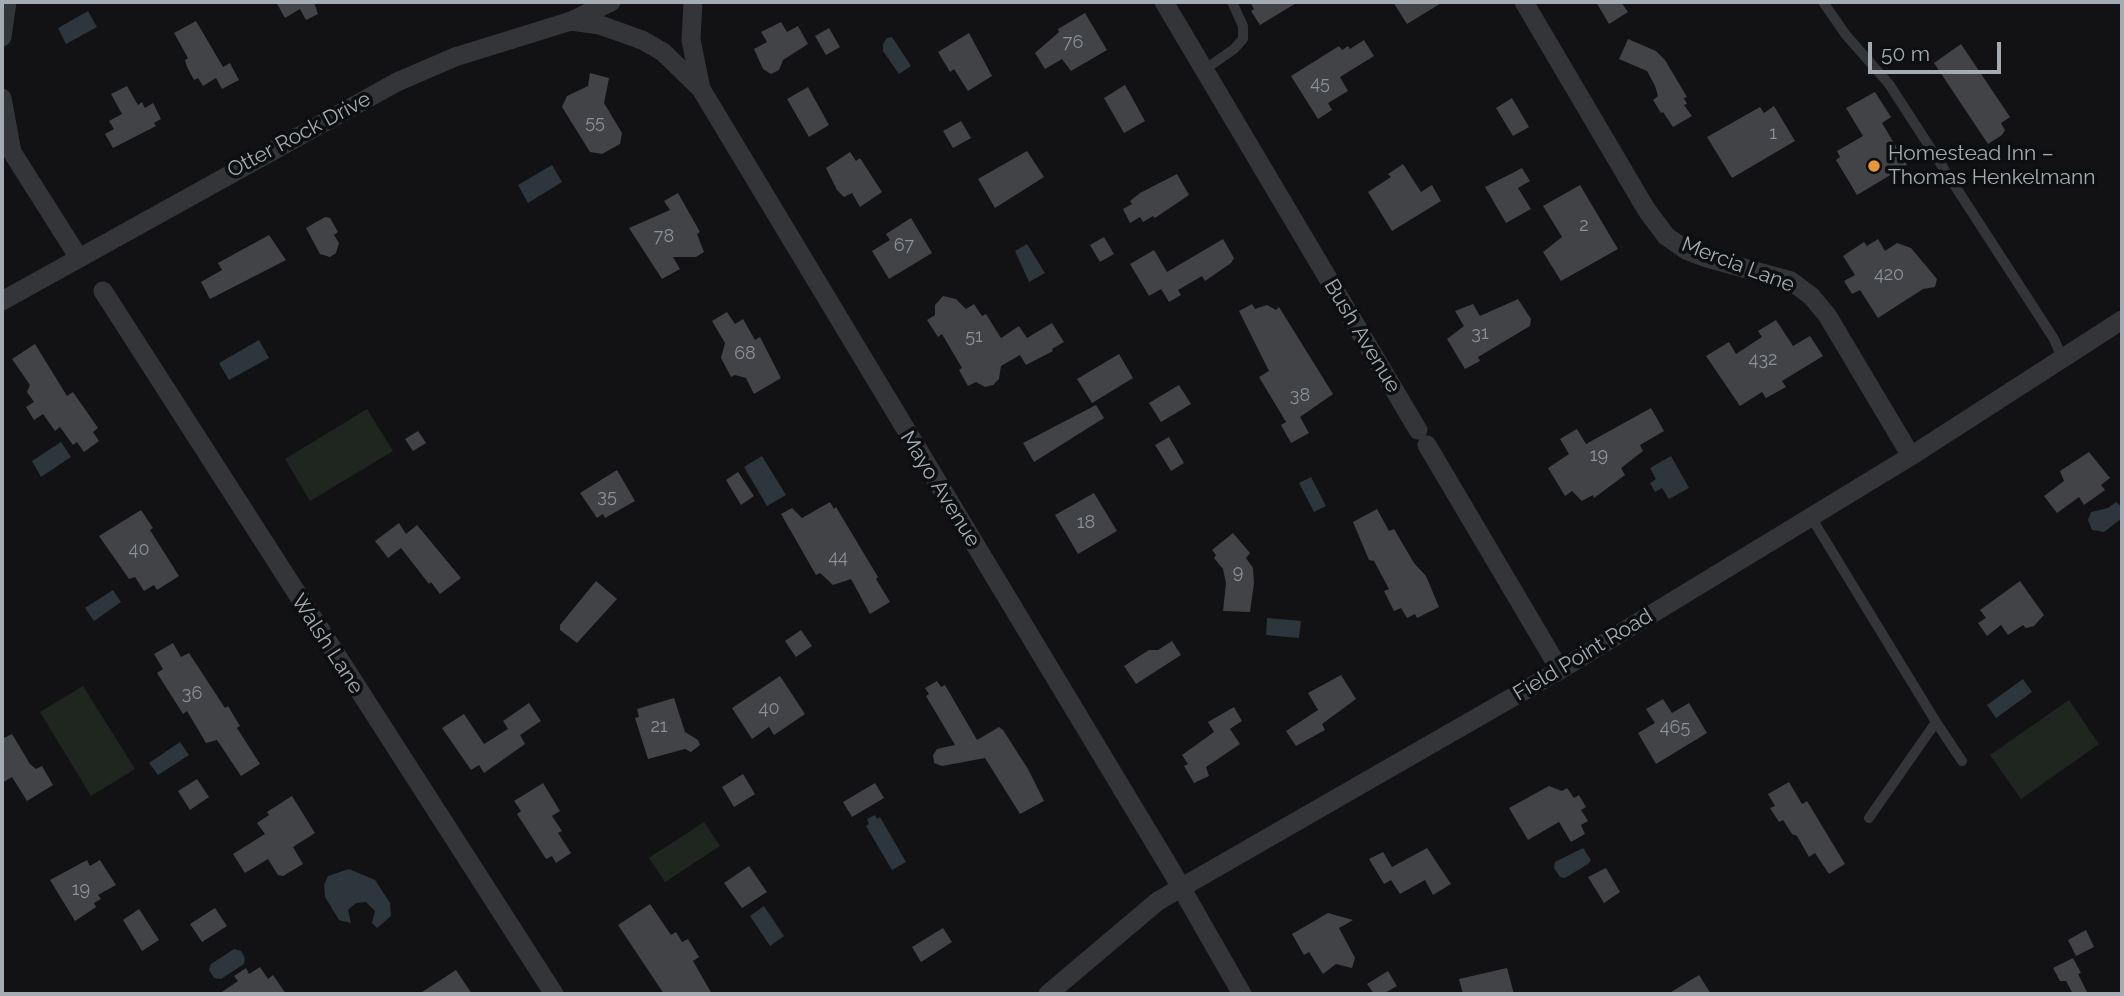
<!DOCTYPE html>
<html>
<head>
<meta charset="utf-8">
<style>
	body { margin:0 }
	#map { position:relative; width:2124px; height:996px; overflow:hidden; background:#121214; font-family:Raleway,sans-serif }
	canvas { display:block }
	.frame { position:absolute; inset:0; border:4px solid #a5abb3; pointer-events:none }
	.scale { position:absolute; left:1868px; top:42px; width:133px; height:32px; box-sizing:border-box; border:4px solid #a5abb3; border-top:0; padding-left:9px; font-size:21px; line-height:24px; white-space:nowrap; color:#a5abb3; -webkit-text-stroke:5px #0d0e0f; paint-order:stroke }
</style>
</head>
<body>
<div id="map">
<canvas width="2124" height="996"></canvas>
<div class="frame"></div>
<div class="scale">50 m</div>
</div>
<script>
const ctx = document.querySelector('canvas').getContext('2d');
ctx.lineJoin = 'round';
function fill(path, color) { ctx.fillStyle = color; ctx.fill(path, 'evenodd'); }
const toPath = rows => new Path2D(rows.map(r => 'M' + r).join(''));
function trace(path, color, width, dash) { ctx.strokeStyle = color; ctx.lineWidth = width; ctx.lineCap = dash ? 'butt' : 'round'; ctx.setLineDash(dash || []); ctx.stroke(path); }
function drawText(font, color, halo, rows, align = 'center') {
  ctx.font = font + ' Raleway,sans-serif'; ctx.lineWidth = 7; ctx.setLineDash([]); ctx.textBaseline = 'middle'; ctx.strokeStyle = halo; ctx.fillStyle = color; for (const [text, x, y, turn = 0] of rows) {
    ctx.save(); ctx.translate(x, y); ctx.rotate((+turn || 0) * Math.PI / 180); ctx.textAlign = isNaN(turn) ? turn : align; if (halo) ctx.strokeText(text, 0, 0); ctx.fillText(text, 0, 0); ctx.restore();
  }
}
fill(toPath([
	[367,409,393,451,310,501,285,459],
	[83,686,135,769,91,796,40,712],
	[2069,700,2099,744,2021,799,1990,755],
	[704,822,720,846,665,882,649,858]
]), '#1f261f');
fill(toPath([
	[88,11,97,27,66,44,58,28],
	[892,37,911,66,899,74,883,51,883,44,887,38],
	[552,165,562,182,528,203,518,185],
	[1027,244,1045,273,1029,282,1015,251],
	[259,340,269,358,229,380,219,363],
	[61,442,71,457,41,477,32,461],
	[762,456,786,495,767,506,744,467],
	[1671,456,1689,488,1669,499,1662,488,1655,492,1650,483,1656,479,1650,468],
	[1311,477,1326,506,1314,512,1299,483],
	[2116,502,2122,507,2122,518,2104,532,2092,530,2088,520,2091,512,2108,508],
	[113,590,121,602,94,621,85,608],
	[1267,618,1301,621,1299,638,1266,635],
	[2023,679,2032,692,1996,718,1987,705],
	[180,742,189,755,158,775,149,763],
	[875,815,877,819,880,817,906,862,892,870,866,826,869,824,867,819],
	[1583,848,1591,860,1588,864,1565,878,1560,877,1554,868,1555,862],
	[349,869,375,880,390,903,391,916,377,928,372,923,375,911,366,902,356,903,348,910,351,923,339,920,325,897,324,885,328,876],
	[764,906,784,936,770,946,750,916],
	[234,949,241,951,245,958,244,964,221,979,214,978,209,970,211,964]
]), '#2c363c');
fill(toPath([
	[276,2,314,2,318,14,306,20,300,9,285,18],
	[1250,2,1298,2,1260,25,1251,11,1254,9],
	[1393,2,1443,2,1407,24],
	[1596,2,1621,2,1628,12,1609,24],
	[1085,13,1107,50,1071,71,1062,59,1045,69,1035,53,1059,32,1058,29],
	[196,21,223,67,230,63,239,80,222,89,216,78,203,86,198,78,194,80,187,67,185,60,188,58,174,33],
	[781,22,787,32,798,26,808,44,783,60,779,70,771,74,763,69,754,49,767,42,761,32],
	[829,28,840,47,826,55,815,36],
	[969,33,992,76,968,91,954,69,950,72,938,52],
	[1628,39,1656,51,1665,60,1687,97,1684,98,1687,104,1684,105,1692,116,1673,127,1663,112,1661,113,1653,100,1658,96,1655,86,1647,71,1619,59],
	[1364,40,1374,56,1340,77,1348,91,1328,103,1332,110,1318,119,1291,76,1339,46,1342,50,1348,46,1350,49],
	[1961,44,2010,117,2001,123,2005,130,2002,135,1988,144,1934,63],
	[590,73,609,78,604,103,622,133,620,144,602,154,590,152,562,107,567,96,588,86],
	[1125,85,1145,121,1124,133,1104,98],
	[127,86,138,105,142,102,145,108,153,103,161,119,154,123,156,126,113,148,105,134,114,129,109,121,122,114,111,94],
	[808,87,829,125,809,137,787,99],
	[1875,92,1891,117,1882,123,1907,165,1857,195,1836,160,1840,157,1837,151,1863,136,1846,108],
	[1512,98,1529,127,1513,136,1496,108],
	[1774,106,1795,141,1732,178,1707,137,1760,107,1764,113],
	[961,121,971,138,953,148,943,131],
	[1027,151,1044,177,995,208,978,179],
	[850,152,856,161,860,158,882,192,860,207,852,193,844,197,837,190,826,168],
	[1403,164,1421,192,1432,185,1441,201,1392,231,1368,192,1391,177,1388,174],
	[1522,168,1530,181,1518,188,1531,209,1506,223,1485,187],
	[1177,174,1189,195,1155,218,1153,216,1143,222,1140,217,1130,223,1123,209,1132,204,1130,201,1140,193],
	[1580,185,1618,249,1561,281,1543,252,1562,237,1543,206],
	[678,193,700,232,697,234,704,252,696,257,673,257,680,269,662,279,629,228,670,210,664,201],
	[325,217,330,218,338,232,334,235,339,243,336,253,330,257,320,254,306,228],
	[911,218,932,253,889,279,872,251,890,240,886,234],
	[269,235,286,260,210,299,201,282,222,270,218,263],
	[1104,237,1114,254,1100,262,1090,245],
	[1223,239,1234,258,1231,263,1205,281,1202,276,1178,290,1181,295,1169,302,1161,289,1149,296,1130,264,1154,250,1167,272],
	[1878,239,1885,251,1897,243,1911,248,1937,279,1935,287,1923,289,1878,318,1860,290,1852,294,1844,281,1855,275,1843,256,1864,242,1867,246],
	[943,296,956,299,966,309,974,304,982,316,986,314,1001,338,1019,326,1027,338,1052,323,1064,342,1052,349,1053,351,1026,365,1020,355,1001,366,999,379,993,385,985,387,976,382,968,386,959,370,962,368,942,334,938,337,927,320,935,315,935,305],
	[1518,299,1531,319,1530,326,1478,357,1480,361,1465,369,1447,339,1464,326,1455,311,1473,304,1480,316],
	[1252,304,1255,309,1267,305,1276,310,1279,307,1333,394,1300,417,1309,433,1291,443,1281,425,1286,422,1259,377,1269,371,1239,311],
	[727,312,735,324,743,319,755,340,760,337,781,378,754,394,746,378,735,375,731,377,721,358,725,343,712,321],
	[1776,320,1793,346,1810,336,1823,356,1782,381,1786,387,1766,398,1762,392,1740,406,1706,356,1729,342,1736,354,1762,337,1758,331],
	[35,344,67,396,73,392,98,428,93,432,99,441,84,452,77,442,73,445,60,427,55,431,43,414,34,420,26,407,34,402,27,392,30,385,12,359],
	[1119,354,1133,378,1092,403,1077,379],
	[1179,385,1191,404,1161,422,1149,403],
	[1096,405,1104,418,1034,462,1023,443],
	[1651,408,1664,431,1640,445,1643,451,1621,468,1625,475,1594,498,1593,495,1582,501,1572,491,1565,496,1548,468,1569,454,1560,439,1577,429,1586,444],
	[418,431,426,443,413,451,405,439],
	[1169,437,1184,463,1171,471,1155,445],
	[2089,452,2110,478,2101,485,2105,490,2084,505,2079,497,2057,513,2044,496,2064,481,2060,471],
	[617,470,635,501,605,518,603,514,597,518,580,493],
	[738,472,754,496,741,505,726,480],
	[1094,493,1117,531,1078,554,1055,515],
	[830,502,834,509,836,507,878,577,876,579,890,602,870,614,851,579,833,585,820,573,816,575,781,514,792,508,802,518],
	[1377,509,1389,531,1394,529,1414,563,1426,576,1439,607,1417,618,1415,614,1407,618,1401,608,1394,611,1384,591,1389,589,1374,561,1369,560,1353,522],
	[141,510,153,528,150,530,179,576,157,590,154,585,144,591,135,577,129,579,99,536],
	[399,523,406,534,417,525,461,578,440,594,431,582,429,584,401,548,388,558,375,541],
	[1233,533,1250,553,1246,558,1253,568,1254,583,1250,612,1223,611,1226,583,1223,569,1214,558,1216,555,1212,550],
	[596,581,617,599,577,643,560,630,560,625],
	[2020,581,2044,615,2034,626,2026,628,2023,625,2008,635,2001,625,1987,636,1978,623,1986,618,1980,610],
	[801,630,812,646,796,657,785,641],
	[1172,641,1181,655,1136,684,1124,666,1149,650,1158,650],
	[173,643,181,657,189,653,225,708,228,706,240,726,237,728,260,764,241,776,217,740,206,743,187,711,183,714,157,673,163,669,154,654],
	[1341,675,1356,699,1322,724,1325,730,1296,746,1286,731,1318,710,1308,693],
	[780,676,805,714,774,735,769,727,752,739,732,708],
	[937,681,941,687,945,685,977,740,999,727,1003,730,1028,769,1044,801,1020,814,985,758,942,766,934,763,933,755,937,749,955,745,926,696,929,694,925,688],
	[674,698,685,732,698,740,700,745,691,752,685,749,648,759,635,718,639,717,637,709],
	[1663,699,1672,713,1689,703,1707,733,1656,764,1638,733,1655,723,1646,709],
	[529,703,541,721,520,735,525,744,484,773,479,765,471,770,442,728,464,714,484,744,508,729,503,721],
	[1234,707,1242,721,1230,729,1240,744,1206,767,1209,776,1194,783,1184,766,1188,764,1182,755,1214,732,1208,722],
	[12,734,30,764,36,769,42,766,53,785,27,801,12,777,2,783,2,739],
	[743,774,755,794,734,807,722,787],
	[197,779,209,797,190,810,178,791],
	[1789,782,1802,804,1807,801,1845,864,1829,874,1815,853,1809,857,1797,836,1792,834,1783,820,1779,822,1770,808,1775,806,1768,794],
	[543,783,560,811,552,816,562,831,558,833,571,853,556,863,552,856,546,859,517,814,521,811,514,801],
	[875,783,884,798,852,817,843,802],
	[1549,786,1562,791,1567,788,1574,798,1579,795,1586,807,1581,810,1588,821,1581,825,1585,834,1571,842,1559,822,1528,840,1509,808],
	[292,796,315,833,293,847,303,864,283,876,278,875,268,859,245,873,233,854,265,834,257,823,269,815,267,812],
	[1427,848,1451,884,1433,895,1425,880,1400,894,1391,880,1384,884,1369,859,1383,852,1392,867],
	[87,860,90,866,100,860,116,885,98,895,101,899,94,903,96,907,75,921,50,880],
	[749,866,767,892,742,908,724,883],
	[1606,868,1620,892,1604,903,1588,877],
	[650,904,671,935,676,932,682,942,688,939,699,957,693,961,712,994,664,994,618,925],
	[215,908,227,926,202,942,190,924],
	[139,909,159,940,142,951,123,920],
	[1328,913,1353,920,1339,928,1355,958,1352,968,1336,964,1323,974,1309,952,1304,955,1292,934],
	[943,928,952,942,921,962,912,947],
	[2086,930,2094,947,2076,956,2068,940],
	[2073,958,2081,973,2078,974,2088,994,2073,994,2066,981,2060,981,2053,968],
	[260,967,268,979,273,975,286,994,219,994,238,981,234,976,246,968,249,974],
	[1507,968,1514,994,1463,994,1459,979],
	[456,970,472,994,419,994],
	[1388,971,1397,986,1383,994,1374,994,1367,984],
	[1699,975,1711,994,1668,994]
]), '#414347');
trace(toPath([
	[1823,2,1846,35,1889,84,2054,339,2062,358],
	[1204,70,1234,49,1243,39,1243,26,1232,2],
	[1811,517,1936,722,1869,818],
	[1936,722,1962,761]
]), '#343539', 10);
trace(toPath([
	[693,2,691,40,701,89,1171,870,1242,994],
	[1164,2,1418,430],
	[1524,2,1646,209,1666,236,1686,250,1707,258,1791,281,1811,296,1827,315,1911,456],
	[571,21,600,25,642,40,663,52,700,88],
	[2,37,7,2],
	[2,98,12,152,79,258],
	[103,291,554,994],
	[2,301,397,82,455,57,571,21,611,2],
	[1427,445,1560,670],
	[1048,994,1158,901,1560,670,1911,456,2122,320]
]), '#343539', 19);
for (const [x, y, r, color] of [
	[1874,166,7,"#e69538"]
]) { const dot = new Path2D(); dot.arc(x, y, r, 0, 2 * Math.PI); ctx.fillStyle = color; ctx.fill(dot); trace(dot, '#0d0e0f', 2.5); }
drawText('18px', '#8c9198', null, [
	["76",1073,43],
	["45",1320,84],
	["55",595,123],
	["1",1773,134],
	["2",1584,226],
	["78",664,237],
	["67",904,246],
	["420",1889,275],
	["31",1480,334],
	["51",974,337],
	["68",745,354],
	["432",1763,360],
	["38",1300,396],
	["19",1599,456],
	["35",607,497],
	["18",1086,523],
	["40",139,550],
	["44",838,558],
	["9",1238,573],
	["36",192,694],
	["40",769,709],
	["21",659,727],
	["465",1675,728],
	["19",81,890]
]);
drawText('21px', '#a5abb3', '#0d0e0f', [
	["Otter Rock Drive",299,135,-28],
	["Mercia Lane",1738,265,21],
	["Bush Avenue",1362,336,59],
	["Mayo Avenue",940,489,58],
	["Walsh Lane",327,644,57],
	["Field Point Road",1583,655,-31]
]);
drawText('21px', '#a5abb3', '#0d0e0f', [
	["Homestead Inn –",1888,154],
	["Thomas Henkelmann",1888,178]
], 'left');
</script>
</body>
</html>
